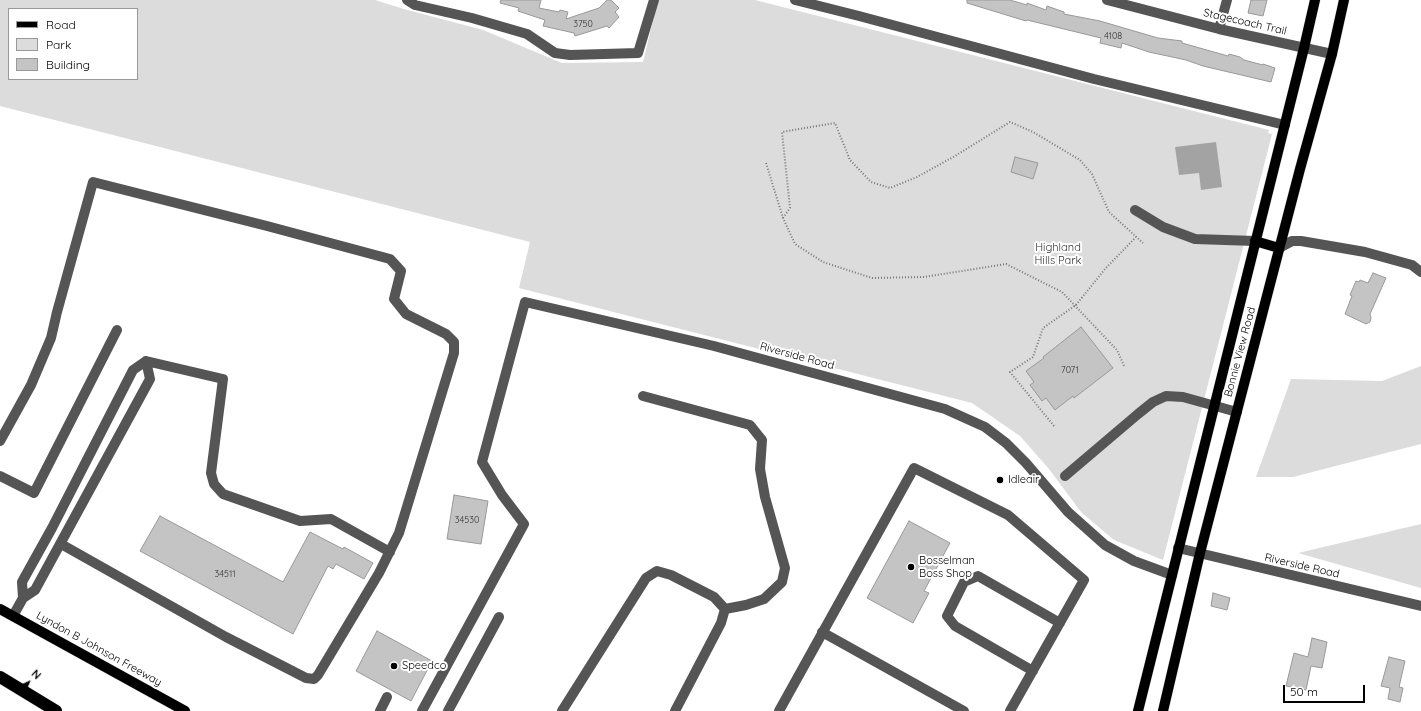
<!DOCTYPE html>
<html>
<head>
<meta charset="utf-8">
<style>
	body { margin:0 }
	#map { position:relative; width:1421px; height:711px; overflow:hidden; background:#fff; font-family:Quicksand,sans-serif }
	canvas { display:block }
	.legend { position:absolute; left:8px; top:8px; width:130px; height:72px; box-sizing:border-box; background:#fff; border:1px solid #999; margin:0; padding:5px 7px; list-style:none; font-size:12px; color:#000 }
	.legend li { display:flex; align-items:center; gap:8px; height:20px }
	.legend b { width:20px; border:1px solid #999 }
	.north { position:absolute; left:8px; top:663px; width:40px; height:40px; -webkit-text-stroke:3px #fff; paint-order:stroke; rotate:44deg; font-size:11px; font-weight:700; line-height:16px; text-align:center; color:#000 }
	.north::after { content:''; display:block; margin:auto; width:14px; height:18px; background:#000; clip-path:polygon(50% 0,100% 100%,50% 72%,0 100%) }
	.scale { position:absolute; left:1283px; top:685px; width:82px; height:18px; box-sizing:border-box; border:2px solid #000; border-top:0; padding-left:5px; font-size:12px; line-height:14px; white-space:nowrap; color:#000; -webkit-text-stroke:3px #fff; paint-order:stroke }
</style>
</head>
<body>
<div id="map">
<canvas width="1421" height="711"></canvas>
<ul class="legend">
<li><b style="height:5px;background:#000"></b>Road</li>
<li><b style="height:11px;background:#dcdcdc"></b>Park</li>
<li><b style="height:11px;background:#c4c4c4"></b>Building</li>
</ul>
<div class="north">N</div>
<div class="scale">50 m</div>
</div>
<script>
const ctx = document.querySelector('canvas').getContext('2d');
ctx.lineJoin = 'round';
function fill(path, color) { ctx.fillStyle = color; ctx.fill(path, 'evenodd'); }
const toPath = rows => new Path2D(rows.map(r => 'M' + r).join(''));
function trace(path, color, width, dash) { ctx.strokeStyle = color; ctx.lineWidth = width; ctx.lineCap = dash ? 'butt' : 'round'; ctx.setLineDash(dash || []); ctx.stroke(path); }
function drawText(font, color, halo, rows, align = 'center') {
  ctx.font = font + ' Quicksand,sans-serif'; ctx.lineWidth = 4; ctx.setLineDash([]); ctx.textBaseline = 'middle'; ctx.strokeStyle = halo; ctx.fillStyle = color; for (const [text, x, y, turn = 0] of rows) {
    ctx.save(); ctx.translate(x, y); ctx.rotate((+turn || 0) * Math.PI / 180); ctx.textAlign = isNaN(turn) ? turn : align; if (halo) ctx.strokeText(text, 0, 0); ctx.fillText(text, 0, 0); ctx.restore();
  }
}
fill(toPath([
	[0,0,375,0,404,9,483,30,562,63,643,62,658,0,755,0,1269,130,1268,133,1272,134,1163,560,1114,540,1081,512,1049,469,1020,436,972,403,519,288,530,242,0,106],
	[9,9,137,9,137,79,9,79],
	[1421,366,1421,444,1293,477,1256,477,1291,379,1382,381],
	[1421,524,1421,588,1298,553]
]), '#dcdcdc');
fill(toPath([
	[1216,142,1222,187,1201,190,1199,173,1179,175,1175,147]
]), '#a3a3a3');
const building = toPath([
	[501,0,541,0,539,8,559,12,560,10,568,12,566,19,599,8,607,0,611,0,619,8,615,12,619,17,609,28,607,26,575,36,574,33,543,26,545,20,518,11,519,8,500,3,501,0],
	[967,0,1010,0,1027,5,1027,3,1046,10,1047,6,1064,12,1064,14,1100,21,1158,38,1182,41,1182,43,1228,56,1229,54,1240,57,1244,60,1263,65,1263,64,1275,68,1271,82,1203,66,1186,60,1149,52,1122,43,1121,48,1100,43,1101,38,1027,20,1026,21,967,3,967,0],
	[1251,0,1267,0,1263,16,1248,13,1251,0],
	[1015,157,1038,163,1033,179,1011,172,1015,157],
	[1373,273,1386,278,1370,314,1371,318,1370,322,1366,324,1345,314,1352,296,1350,295,1356,281,1359,282,1360,280,1368,283,1373,273],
	[1081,327,1113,368,1074,398,1073,396,1055,410,1046,398,1042,401,1030,385,1034,382,1026,371,1044,358,1043,357,1081,327],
	[454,495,488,501,481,544,447,539,454,495],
	[160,516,283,582,310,532,343,549,344,547,373,563,364,579,336,564,333,569,328,566,293,634,140,551,160,516],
	[909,521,950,543,924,591,929,593,913,623,867,598,909,521],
	[1213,593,1230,598,1227,610,1211,606,1213,593],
	[377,631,432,661,411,701,356,671,377,631],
	[1312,638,1327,642,1322,668,1311,666,1306,690,1286,686,1294,653,1308,657,1312,638],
	[1389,657,1405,661,1399,687,1403,688,1400,702,1388,699,1390,688,1381,686,1389,657]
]);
fill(building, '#c4c4c4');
trace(building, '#999', 1);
const major = toPath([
	[1255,241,1279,248],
	[0,609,185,711],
	[1138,711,1304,48,1315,0],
	[1163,711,1200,553,1300,169,1332,54,1344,0]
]);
const highway = toPath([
	[0,677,56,711]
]);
trace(major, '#dbdbdb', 11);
trace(highway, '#dbdbdb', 13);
trace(toPath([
	[766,163,783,218,795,244,823,262,872,278,924,277,1006,264,1062,292,1117,350,1124,366],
	[783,218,790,208,782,132,835,123,850,160,871,182,890,188,917,177,955,156,1010,122,1033,132,1080,160,1092,174,1109,212,1143,243],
	[1054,426,1010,372,1033,357,1043,328,1076,305,1105,269,1136,237]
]), '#777', 2, [1, 2]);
trace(toPath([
	[407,0,415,5,472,18,527,34,555,53,570,55,638,53,654,0],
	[795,0,859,16,1094,79,1285,125],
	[1107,0,1219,29,1332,54],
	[1219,29,1227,0],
	[1135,210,1163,227,1195,239,1255,241],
	[1279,248,1292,241,1301,241,1365,252,1412,265,1421,272],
	[643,396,750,425,762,440,760,469,765,497,785,568,782,582,764,599,746,605,725,609],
	[0,441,31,385,51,338,57,312,93,182,267,226,390,259,401,271,394,299,406,314,446,334,454,342,454,353,399,533,379,573,318,675,314,679,306,678,226,637,61,544],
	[0,476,34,493,117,330],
	[1065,476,1138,414,1153,402,1166,396,1183,397,1237,412],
	[1178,548,1421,606],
	[23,598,22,582,52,528,133,370,146,361,223,379,211,473,214,484,223,494,300,521,331,519,390,552],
	[13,616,23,598,35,590,150,379,146,361],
	[822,632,964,711],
	[1033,671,955,626,947,616,964,582,978,576,1060,623],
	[380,711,387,697],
	[422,711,524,524,502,495,482,462,525,302,714,346,945,409,985,427,1006,443,1026,463,1068,512,1105,545,1134,561,1172,575],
	[448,711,499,617],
	[562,711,646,578,657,571,671,575,714,597,725,609,721,623,675,711],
	[779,711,914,468,1008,515,1084,580,1010,711]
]), '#555', 10);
trace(major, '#000', 10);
trace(highway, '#000', 12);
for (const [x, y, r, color] of [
	[1000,480,4,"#000"],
	[911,567,4,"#000"],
	[394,666,4,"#000"]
]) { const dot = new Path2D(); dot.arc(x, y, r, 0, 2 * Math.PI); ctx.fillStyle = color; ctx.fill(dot); trace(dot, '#fff', 1.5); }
drawText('9px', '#313131', null, [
	["3750",583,24],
	["4108",1113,36],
	["7071",1070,370],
	["34530",467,520],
	["34511",225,574]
]);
drawText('11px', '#000', '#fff', [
	["Stagecoach Trail",1245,22,13],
	["Bonnie View Road",1240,352,-75],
	["Riverside Road",797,356,15],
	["Riverside Road",1302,566,13],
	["Lyndon B Johnson Freeway",99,649,29]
]);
drawText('11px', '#333', '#fff', [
	["Highland",1058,248],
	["Hills Park",1058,261]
]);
drawText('11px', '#000', '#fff', [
	["Idleair",1008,480],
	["Bosselman",919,561],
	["Boss Shop",919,574],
	["Speedco",402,666]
], 'left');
</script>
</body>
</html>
